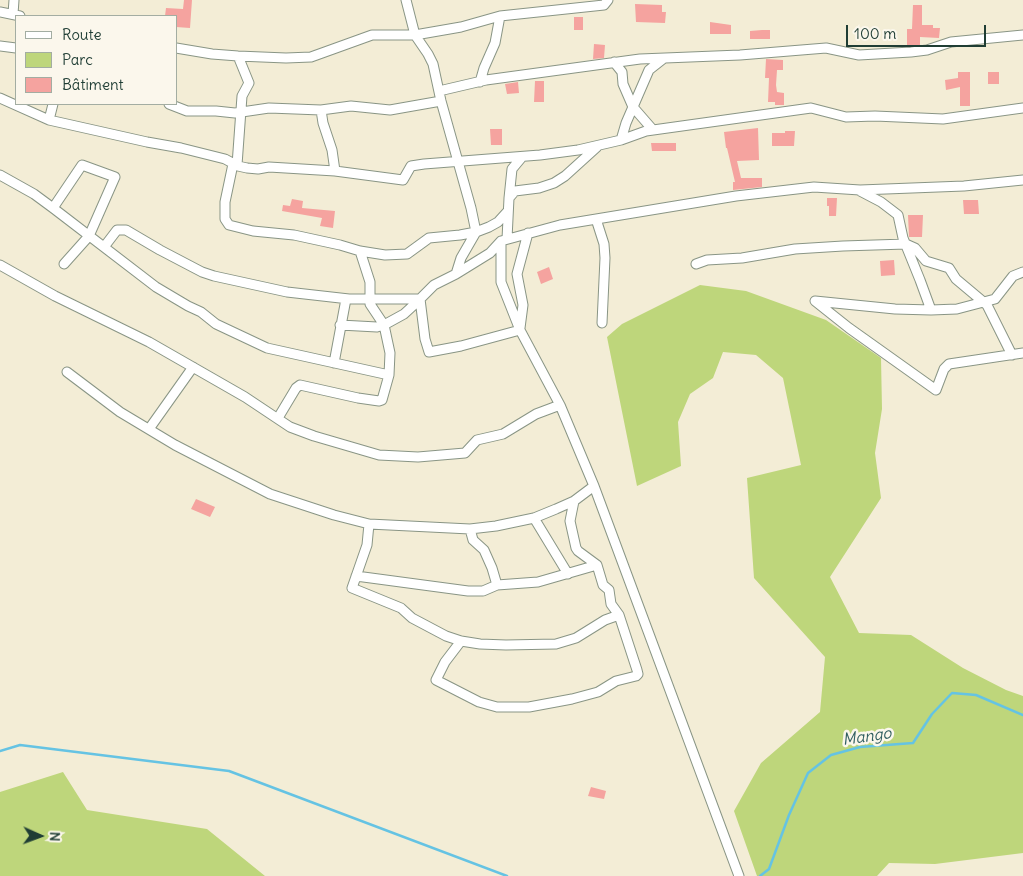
<!DOCTYPE html>
<html>
<head>
<meta charset="utf-8">
<style>
	body { margin:0 }
	#map { position:relative; width:1023px; height:876px; overflow:hidden; background:#f3edd6; font-family:Delius,sans-serif }
	canvas { display:block }
	.legend { position:absolute; left:15px; top:15px; width:162px; height:90px; box-sizing:border-box; background:#fbf7ec; border:1px solid #a3ada2; margin:0; padding:6px 9px; list-style:none; font-size:15px; color:#1f3d34 }
	.legend li { display:flex; align-items:center; gap:10px; height:25px }
	.legend b { width:25px; border:1px solid #a3ada2 }
	.north { position:absolute; left:15px; top:811px; width:50px; height:50px; -webkit-text-stroke:4px #fbf7ec; paint-order:stroke; rotate:92deg; font-size:14px; font-weight:700; line-height:20px; text-align:center; color:#1f3d34 }
	.north::after { content:''; display:block; margin:auto; width:18px; height:22px; background:#1f3d34; clip-path:polygon(50% 0,100% 100%,50% 72%,0 100%) }
	.scale { position:absolute; left:846px; top:25px; width:140px; height:22px; box-sizing:border-box; border:2px solid #1f3d34; border-top:0; padding-left:6px; font-size:15px; line-height:18px; white-space:nowrap; color:#1f3d34; -webkit-text-stroke:4px #fbf7ec; paint-order:stroke }
</style>
</head>
<body>
<div id="map">
<canvas width="1023" height="876"></canvas>
<ul class="legend">
<li><b style="height:6px;background:#fff"></b>Route</li>
<li><b style="height:14px;background:#bed67b"></b>Parc</li>
<li><b style="height:14px;background:#f5a39f"></b>Bâtiment</li>
</ul>
<div class="north">N</div>
<div class="scale">100 m</div>
</div>
<script>
const ctx = document.querySelector('canvas').getContext('2d');
ctx.lineJoin = 'round';
function fill(path, color) { ctx.fillStyle = color; ctx.fill(path, 'evenodd'); }
const toPath = rows => new Path2D(rows.map(r => 'M' + r).join(''));
function trace(path, color, width, dash) { ctx.strokeStyle = color; ctx.lineWidth = width; ctx.lineCap = dash ? 'butt' : 'round'; ctx.setLineDash(dash || []); ctx.stroke(path); }
function drawText(font, color, halo, rows, align = 'center') {
  ctx.font = font + ' Delius,sans-serif'; ctx.lineWidth = 5; ctx.setLineDash([]); ctx.textBaseline = 'middle'; ctx.strokeStyle = halo; ctx.fillStyle = color; for (const [text, x, y, turn = 0] of rows) {
    ctx.save(); ctx.translate(x, y); ctx.rotate((+turn || 0) * Math.PI / 180); ctx.textAlign = isNaN(turn) ? turn : align; if (halo) ctx.strokeText(text, 0, 0); ctx.fillText(text, 0, 0); ctx.restore();
  }
}
fill(toPath([
	[700,285,746,291,826,320,881,358,882,409,875,453,881,498,830,577,859,633,911,635,963,668,1006,690,1023,696,1023,853,935,864,889,863,877,876,757,876,734,811,761,763,820,712,825,657,754,578,747,478,801,465,783,378,756,355,723,352,713,378,690,394,678,422,681,466,637,486,607,337,622,324],
	[63,772,87,810,207,829,265,876,0,876,0,792]
]), '#bed67b');
trace(toPath([
	[0,751,20,745,229,771,507,876],
	[760,876,769,869,789,815,808,773,831,755,860,747,913,743,932,714,952,693,976,695,1023,715]
]), '#65c3e3', 2.5);
fill(toPath([
	[184,0,192,0,190,28,176,27,176,16,165,16,166,8,183,9],
	[635,4,662,5,662,12,666,12,665,23,636,22],
	[913,5,922,5,922,25,933,25,933,28,940,28,939,38,920,37,920,45,907,45,907,29,912,29],
	[574,17,583,17,583,30,574,30],
	[710,22,731,25,731,34,710,34],
	[762,30,770,30,770,39,750,39,750,31],
	[594,44,605,45,604,58,593,59],
	[766,59,783,60,783,70,777,70,776,85,777,92,784,93,784,105,775,105,775,102,768,102,769,78,765,78],
	[958,72,970,72,970,106,960,106,960,87,946,90,945,80,958,78],
	[988,72,999,72,999,84,988,84],
	[535,81,544,81,544,102,534,102],
	[518,82,519,93,507,94,505,84],
	[758,128,759,160,737,161,741,178,762,178,762,187,733,190,733,182,735,182,727,148,726,148,724,132],
	[490,129,502,129,502,145,491,145],
	[785,131,795,131,794,146,772,146,772,133,785,133],
	[651,143,676,143,676,151,652,151],
	[827,198,837,198,836,216,829,216,829,206,827,206],
	[292,199,303,201,302,208,335,211,333,228,320,226,322,218,282,211,283,205,290,206],
	[963,200,978,200,979,214,964,214],
	[908,215,923,215,922,237,909,237],
	[894,260,895,275,881,276,880,261],
	[549,267,553,279,541,284,537,272],
	[196,499,215,507,210,517,191,509],
	[591,787,606,791,604,799,588,796]
]), '#f5a39f');
const minor = toPath([
	[0,12,20,16],
	[13,14,14,0],
	[0,46,16,48],
	[176,48,212,54,238,56,286,58,311,57,372,35,415,35,461,27,500,16,604,5,608,0],
	[614,62,622,72,623,84,633,107,653,130],
	[480,82,484,68,495,43,500,16],
	[439,91,486,80,640,59,740,55,826,48,859,55,911,52,927,50,951,42,1023,35],
	[0,98,49,120,147,142,181,148,225,159,238,166,247,168,258,169,269,167,335,171,403,180,411,166,424,164,540,155,578,150,621,140,646,131,811,108,846,117,875,116,943,119,1023,108],
	[169,104,187,111,216,111,235,113,269,108,321,110,351,106,390,110,441,101],
	[321,110,323,123,332,150,335,171],
	[49,120,53,104],
	[621,140,626,123,649,70,663,59],
	[233,164,225,202,225,219,229,225,253,231,294,235,340,245,360,251,385,255,407,254,429,238,460,235,476,232,489,227,498,222,508,211],
	[237,165,242,96,249,83,238,56],
	[0,175,34,194,53,208,156,287,188,306,201,312,216,324,267,348,389,375],
	[860,191,881,202,898,215,903,238,920,280,931,310],
	[509,198,512,169,522,157],
	[53,208,82,165,115,177,89,236,64,264],
	[596,219,604,244,605,258,602,323],
	[507,239,509,198,515,191,539,188,554,183,565,176,597,147],
	[501,241,501,282,520,330,560,405,594,486,739,876],
	[104,247,117,230,126,230,160,250,202,272,214,276,287,292,349,299,420,299,434,285,456,274,461,258,476,232,471,208,441,101,433,64,428,54,415,35,406,0],
	[696,264,707,260,742,258,795,249,843,246,906,244,915,248,926,261,949,268,956,279,987,305,1012,355],
	[0,265,55,296,149,342,245,397,290,427,314,436,379,455,418,457,465,453,477,440,503,434,536,414,560,405],
	[1023,272,1013,276,995,299,957,309,931,310,895,309,815,301,849,328,936,390,944,369,949,364,1023,353],
	[456,274,490,253,501,241,560,225,736,196,814,187,860,190,964,186,1023,180],
	[420,299,425,339,429,352,461,346,520,330],
	[340,325,377,327,384,325,404,314,416,303,417,299],
	[520,328,523,305,517,274,528,233],
	[334,363,346,299],
	[67,372,120,412,175,445,270,494,334,515,369,524,470,529,496,526,534,518,556,509,574,501,594,486],
	[278,418,296,388,300,385,358,398,379,401,382,400,389,375,390,353,384,325,370,304,370,282,360,251],
	[149,429,193,367],
	[534,518,568,574],
	[369,524,367,545,352,588,401,608,412,618,446,636,461,641,480,644,506,645,556,644,576,638,605,620,619,615],
	[470,529,473,540,484,550,492,568,497,585],
	[356,576,468,591,483,591,497,585,538,582,597,565],
	[461,641,445,662,436,680,479,702,497,707,529,707,572,699,598,692,616,681,636,676,638,674,637,670,619,615,611,604,609,590,603,585,597,565,578,551,576,548,570,521,574,501]
]);
trace(minor, '#899585', 11);
trace(minor, '#fff', 9);
drawText('italic 16px', '#305e60', '#fbf7ec', [
	["Mango",867,737,-8]
]);
</script>
</body>
</html>
